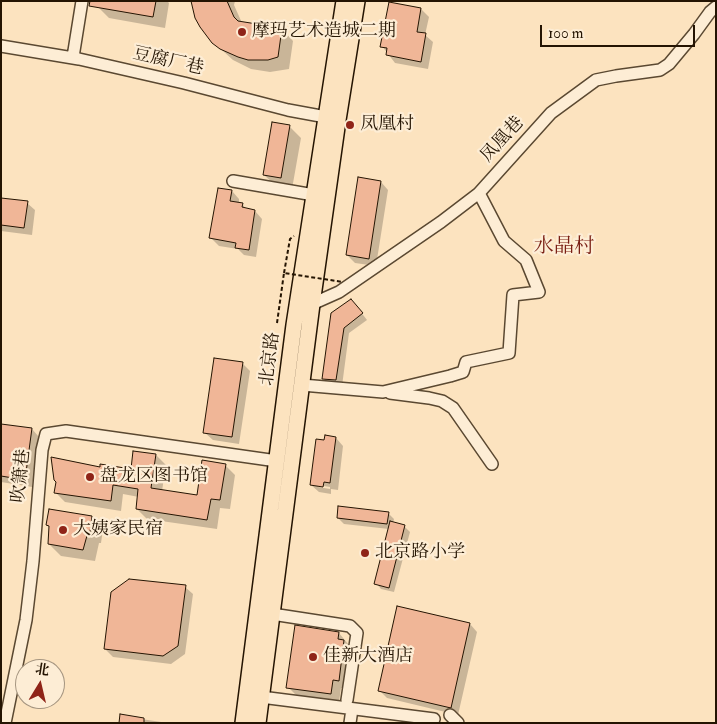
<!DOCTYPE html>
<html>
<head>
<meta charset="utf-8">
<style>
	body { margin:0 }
	#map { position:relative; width:717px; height:724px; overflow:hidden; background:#fce3bf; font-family:"IM FELL Double Pica","Noto Serif SC",serif }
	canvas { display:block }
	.frame { position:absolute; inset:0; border:2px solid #241402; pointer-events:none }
	.north { position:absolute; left:15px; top:659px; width:50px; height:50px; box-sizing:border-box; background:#fdedd5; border:1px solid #a69681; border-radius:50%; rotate:9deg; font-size:14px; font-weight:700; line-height:20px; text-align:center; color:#241402 }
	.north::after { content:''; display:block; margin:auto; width:18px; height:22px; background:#8f2418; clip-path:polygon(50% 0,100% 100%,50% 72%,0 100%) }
	.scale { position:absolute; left:540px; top:25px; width:155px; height:22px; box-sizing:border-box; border:2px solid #241402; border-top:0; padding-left:6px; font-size:15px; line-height:18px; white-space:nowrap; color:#241402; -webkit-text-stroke:4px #fdedd5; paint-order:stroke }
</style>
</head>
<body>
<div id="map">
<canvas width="717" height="724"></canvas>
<div class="frame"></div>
<div class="north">北</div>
<div class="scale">100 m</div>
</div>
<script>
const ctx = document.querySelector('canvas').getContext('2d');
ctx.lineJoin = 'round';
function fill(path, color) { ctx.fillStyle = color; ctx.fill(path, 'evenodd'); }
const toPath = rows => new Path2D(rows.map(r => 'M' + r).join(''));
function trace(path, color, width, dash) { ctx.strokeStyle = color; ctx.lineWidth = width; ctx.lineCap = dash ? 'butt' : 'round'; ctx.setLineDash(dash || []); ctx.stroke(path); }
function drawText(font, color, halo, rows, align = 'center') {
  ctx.font = font + ' "IM FELL Double Pica","Noto Serif SC",serif'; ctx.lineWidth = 4.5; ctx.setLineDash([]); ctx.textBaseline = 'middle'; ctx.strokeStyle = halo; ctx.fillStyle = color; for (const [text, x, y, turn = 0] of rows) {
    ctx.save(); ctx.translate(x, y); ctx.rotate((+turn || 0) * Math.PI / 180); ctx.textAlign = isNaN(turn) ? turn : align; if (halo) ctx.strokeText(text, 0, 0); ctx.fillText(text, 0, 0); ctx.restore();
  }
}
fill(toPath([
	[98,1,167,1,169,3,165,28,109,18,97,6],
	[192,1,235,1,234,5,242,23,282,29,293,41,289,69,270,72,251,69,233,60,213,42],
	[390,3,421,9,429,17,425,35,433,42,428,69,395,63,382,46],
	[289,126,301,138,292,189,276,186,264,175],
	[381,182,388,190,376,266,355,263,347,255],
	[232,191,239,199,239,204,242,204,247,210,255,211,262,219,256,257,244,255,238,249,219,246,211,238],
	[1,199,27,203,35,210,32,235,1,231],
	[357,307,367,320,349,333,342,386,329,384,323,378,333,314],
	[242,363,250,371,239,444,213,440,205,433],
	[1,425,32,429,39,437,32,487,1,482],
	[336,438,343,446,338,490,331,489,331,494,319,492,311,485,325,442],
	[318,485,330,487,330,489,318,487],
	[156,455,166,465,162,491,198,496,225,465,235,475,230,509,220,508,217,529,147,519,137,509,139,497,123,494,121,511,65,502,55,492,101,468,132,470],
	[388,513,394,519,393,523,404,526,410,532,394,592,381,589,376,583,389,529,344,524,338,518],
	[92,517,103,529,101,543,99,543,95,561,61,556,49,544,50,527,48,525],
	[185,587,193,594,185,654,171,664,113,657,105,649],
	[470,624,477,632,458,715,387,698,379,690],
	[339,633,353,650,347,689,341,688,339,702,297,696,288,687],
	[121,716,168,723,120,723]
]), '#0003');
const building = toPath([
	[90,1,156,1,153,17,89,6,90,1],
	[191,1,227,1,234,17,238,21,282,28,278,57,268,60,248,60,238,57,220,49,212,43,200,27,195,18,191,1],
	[389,2,421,8,417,32,426,33,421,62,386,55,387,48,380,47,389,2],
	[272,122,290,125,281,178,263,175,272,122],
	[358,177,381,181,369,259,346,255,358,177],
	[218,188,232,190,230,201,243,203,242,207,255,210,249,250,235,248,236,243,209,238,218,188],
	[1,198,28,201,24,228,1,225,1,198],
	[351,299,363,313,344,328,336,380,322,379,331,313,351,299],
	[214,358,243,362,232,437,203,433,214,358],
	[1,424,32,428,25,480,1,476,1,424],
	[325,435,336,437,330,483,324,482,323,487,310,485,316,439,324,440,325,435],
	[133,451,156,454,151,488,197,495,202,460,226,464,220,500,211,499,207,520,136,509,138,489,113,485,111,501,54,493,56,482,54,480,51,457,100,467,100,464,131,469,133,451],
	[338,506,389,512,387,524,337,518,338,506],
	[49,509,92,516,90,532,88,532,83,550,48,544,49,526,46,525,49,509],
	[390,521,405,525,389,588,374,584,390,521],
	[129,579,186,585,178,646,163,656,104,649,111,592,129,579],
	[397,606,470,623,451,708,378,691,397,606],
	[295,625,339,632,338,639,344,640,339,681,333,680,331,694,286,688,295,625],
	[120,714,144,718,144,723,119,723,120,714]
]);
fill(building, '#f0b697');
trace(building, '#241402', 1);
const minor = toPath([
	[1,46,79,59,184,83,288,110,326,117],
	[73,57,82,1],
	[233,181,314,195],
	[312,304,339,292,441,222,479,193,551,113,596,80,616,76,660,70,669,64,694,34,710,12,716,7],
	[302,385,383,392,450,376,463,372,466,362,509,353,513,295,539,292,526,260,504,241,479,193],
	[390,393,429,398,442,401,453,408,492,464],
	[272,614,350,626,357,633,347,700],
	[261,697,434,719],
	[450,715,458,723],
	[5,723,26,620,33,561,42,450,46,434,66,431,277,461],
	[350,723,352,709]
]);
const major = toPath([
	[243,723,294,325,344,1],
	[258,723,312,304,338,120,357,1]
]);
trace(minor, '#5a4831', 14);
trace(major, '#241402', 18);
trace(toPath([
	[284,273,290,239,294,236]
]), '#241402', 2, [4, 2.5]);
trace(minor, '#fdedd5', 11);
trace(major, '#fce3bf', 15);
trace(toPath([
	[277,323,284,273,343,282]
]), '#241402', 2, [4, 2.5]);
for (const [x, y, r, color] of [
	[242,32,5,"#8f2418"],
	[350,125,5,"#8f2418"],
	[90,477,5,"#8f2418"],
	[63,530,5,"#8f2418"],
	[365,553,5,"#8f2418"],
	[313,657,5,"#8f2418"]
]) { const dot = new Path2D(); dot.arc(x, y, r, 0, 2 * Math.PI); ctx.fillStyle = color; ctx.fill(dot); trace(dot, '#fdedd5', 2); }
drawText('18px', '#241402', '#fdedd5', [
	["摩玛艺术造城二期",252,32],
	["凤凰村",360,125],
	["盘龙区图书馆",100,477],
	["大姨家民宿",73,530],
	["北京路小学",375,553],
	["佳新大酒店",323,657]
], 'left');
drawText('18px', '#241402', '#fdedd5', [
	["豆腐厂巷",168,62,13],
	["凤凰巷",503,140,-48],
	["北京路",271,359,-83],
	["吹箫巷",22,476,-84]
]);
drawText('20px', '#7a1f14', '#fdedd5', [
	["水晶村",564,248]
]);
</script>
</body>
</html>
